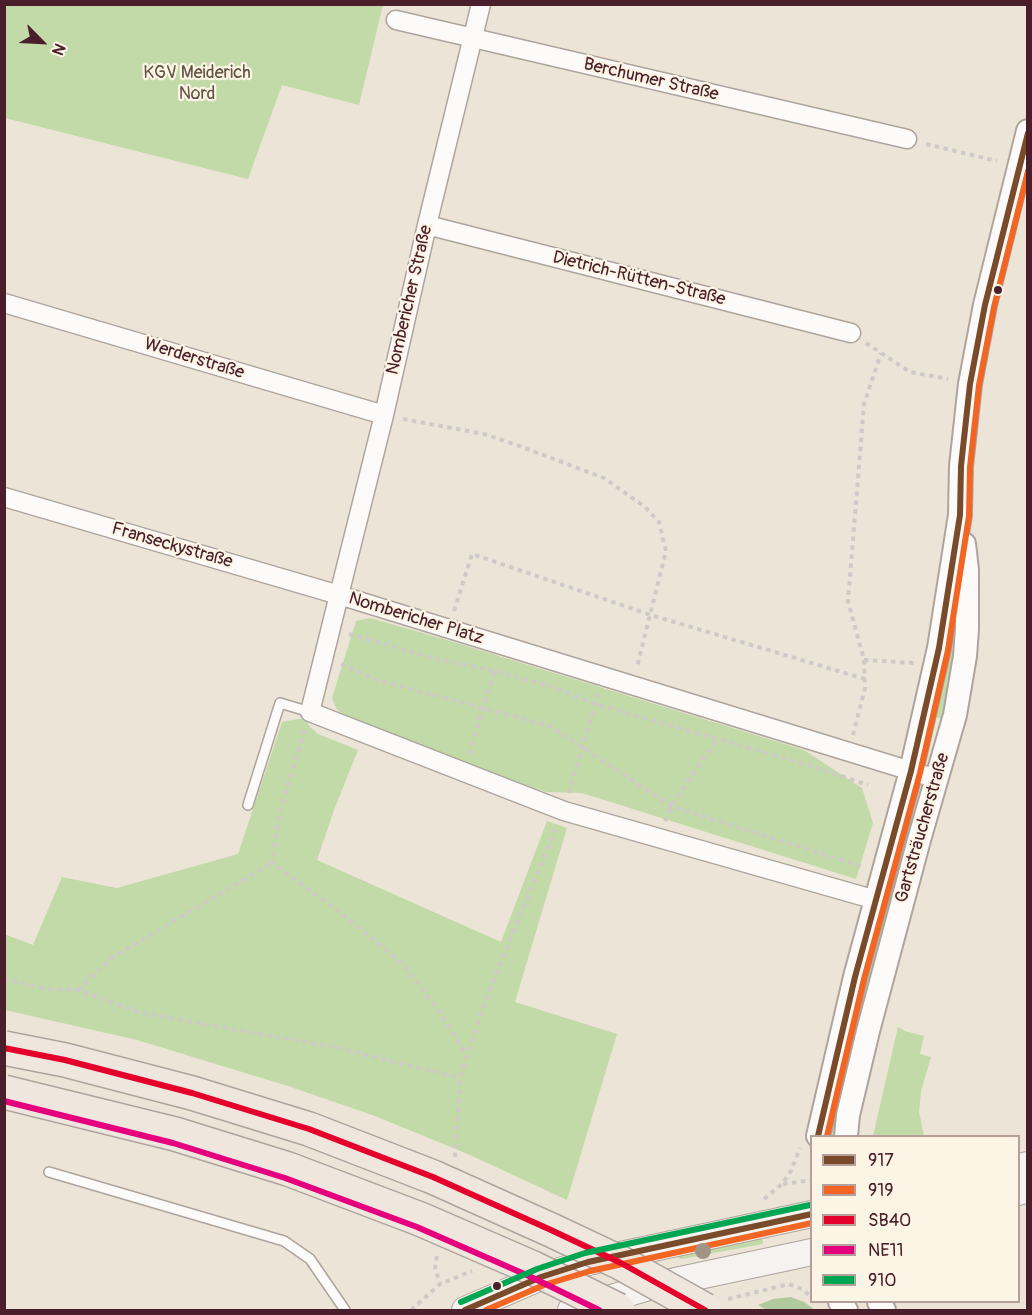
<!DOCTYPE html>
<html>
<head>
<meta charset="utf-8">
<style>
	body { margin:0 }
	#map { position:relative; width:1032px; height:1315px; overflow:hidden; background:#ece4d6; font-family:Pangolin,sans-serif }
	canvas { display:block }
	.frame { position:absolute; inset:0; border:6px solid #4a1f2b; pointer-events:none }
	.legend { position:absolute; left:810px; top:1135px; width:210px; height:168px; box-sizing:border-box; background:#fcf5e5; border:2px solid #b59f9b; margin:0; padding:8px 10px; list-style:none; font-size:18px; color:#4a1f2b }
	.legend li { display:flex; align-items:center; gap:12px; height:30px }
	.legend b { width:30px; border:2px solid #b59f9b }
	.north { position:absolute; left:12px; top:12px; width:60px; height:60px; -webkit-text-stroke:4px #fcf5e5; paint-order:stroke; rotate:114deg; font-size:16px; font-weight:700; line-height:24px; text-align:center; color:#4a1f2b }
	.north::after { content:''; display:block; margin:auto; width:21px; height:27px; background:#4a1f2b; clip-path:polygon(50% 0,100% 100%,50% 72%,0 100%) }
</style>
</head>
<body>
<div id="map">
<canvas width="1032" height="1315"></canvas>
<div class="frame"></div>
<ul class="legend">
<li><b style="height:8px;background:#7a4b2a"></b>917</li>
<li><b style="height:8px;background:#f26522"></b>919</li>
<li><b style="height:8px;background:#e4002b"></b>SB40</li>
<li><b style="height:8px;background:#e5007d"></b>NE11</li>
<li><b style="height:8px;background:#00a651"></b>910</li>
</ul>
<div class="north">N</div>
</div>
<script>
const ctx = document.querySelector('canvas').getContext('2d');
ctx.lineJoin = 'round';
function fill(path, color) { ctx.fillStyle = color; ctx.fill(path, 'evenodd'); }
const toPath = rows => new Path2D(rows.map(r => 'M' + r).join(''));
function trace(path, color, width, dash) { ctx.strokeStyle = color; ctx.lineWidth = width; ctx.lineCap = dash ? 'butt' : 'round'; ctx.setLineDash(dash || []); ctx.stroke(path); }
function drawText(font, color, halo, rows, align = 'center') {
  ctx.font = font + ' Pangolin,sans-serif'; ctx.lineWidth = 4.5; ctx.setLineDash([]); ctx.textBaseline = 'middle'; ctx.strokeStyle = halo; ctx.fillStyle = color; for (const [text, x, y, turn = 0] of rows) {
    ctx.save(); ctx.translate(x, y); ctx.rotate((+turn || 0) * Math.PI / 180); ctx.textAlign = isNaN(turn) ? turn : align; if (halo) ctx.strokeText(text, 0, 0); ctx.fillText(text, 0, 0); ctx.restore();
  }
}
fill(toPath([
	[4,5,5,4,383,5,359,105,282,85,248,179,5,118],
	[370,618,447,640,804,750,862,788,873,823,856,879,582,793,546,792,463,763,355,722,337,710,332,698,356,621],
	[951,649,956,650,944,719,935,717,945,666],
	[304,718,310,727,318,734,358,750,334,810,317,860,501,942,547,821,567,828,515,1002,617,1034,567,1200,470,1155,375,1116,288,1086,137,1040,5,1010,4,934,33,945,62,877,117,888,238,854,282,722],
	[905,829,910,831,838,1136,831,1136,869,961],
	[898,1027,905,1031,924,1036,920,1054,931,1057,921,1091,919,1112,924,1136,873,1136],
	[762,1238,763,1244,681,1259,672,1254]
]), '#c1daa7');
fill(toPath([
	[791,1297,804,1302,815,1310,767,1310,758,1305,773,1299]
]), '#b0c99d');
const service = toPath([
	[248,805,280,703,310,712],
	[49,1172,284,1241,310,1259,345,1310]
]);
const minor = toPath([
	[396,20,907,139],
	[427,225,851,333],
	[4,303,384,415],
	[4,497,339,595,384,415,427,225,481,4],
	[876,900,564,811,310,712,339,595,937,779]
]);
const tertiary = toPath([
	[818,1136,855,977,911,771,939,648,960,515,961,466,970,384,985,305,1028,131],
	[846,1136,848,1115,868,1031,919,840,955,715,965,656,967,629,967,570,964,544],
	[840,1302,846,1310],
	[879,1302,884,1310]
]);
const secondary = toPath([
	[1018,1167,1028,1165],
	[1018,1192,1028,1189],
	[465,1310,541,1277,588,1262,812,1214],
	[571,1310,652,1286,812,1252]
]);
trace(service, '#aea49d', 12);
trace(minor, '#aea49d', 21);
trace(tertiary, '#aea49d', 26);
trace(secondary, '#aea49d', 28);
trace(toPath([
	[926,144,997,161],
	[866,343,910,372,948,379],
	[403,419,484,434,514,444,604,478,645,507,659,522,666,551,637,667],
	[454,611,472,554,651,615,865,679],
	[349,634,429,657,494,671,553,687,595,704,802,763,868,785],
	[864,660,914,663],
	[341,664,373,679,550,726,671,806,864,867],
	[305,730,279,815,272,863,340,912,403,964,441,1014,467,1056],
	[853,735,865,688,864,660,848,601,864,404,881,353],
	[469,754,495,669],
	[569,793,598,694],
	[665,821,671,806,717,739],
	[4,979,47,989,77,990,142,1013,334,1047,460,1078],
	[78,990,113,957,272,863],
	[455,1157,460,1078,487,996,556,829],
	[783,1184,812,1180],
	[764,1199,782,1184,791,1171,800,1148],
	[437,1256,435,1268,440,1284],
	[728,1299,789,1284,802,1289,812,1298],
	[411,1310,440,1284,472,1271]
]), '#cfcac8', 4, [4.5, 4.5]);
trace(service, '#fcfbf9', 9);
trace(minor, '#fcfbf9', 18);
trace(tertiary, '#fcfbf9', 22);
trace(secondary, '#f6f2ef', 26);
const motorwayBridge = toPath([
	[4,1048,65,1060,192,1093,309,1129,433,1177,551,1230,621,1263,705,1310],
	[4,1092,175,1134,288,1169,420,1219,533,1268,618,1310]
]);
trace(motorwayBridge, '#aea49d', 36, []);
trace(motorwayBridge, '#efe6de', 33);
trace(toPath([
	[818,1136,855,977,911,771,939,648,960,515,961,466,970,384,985,305,1028,133],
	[465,1310,541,1277,588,1262,812,1214]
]), '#7a4b2a', 6);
trace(toPath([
	[827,1136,864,979,920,773,948,650,969,516,970,467,979,385,994,307,1028,171],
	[486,1310,544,1285,590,1271,812,1223]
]), '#f26522', 6);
trace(toPath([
	[4,1048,65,1060,192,1093,309,1129,433,1177,551,1230,621,1263,705,1310]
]), '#e4002b', 6);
trace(toPath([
	[4,1101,173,1143,285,1178,417,1227,529,1276,599,1310]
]), '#e5007d', 6);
trace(toPath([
	[461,1302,537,1269,585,1253,810,1205]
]), '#00a651', 6);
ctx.fillStyle = '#a19586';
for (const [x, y] of [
	[703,1251]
]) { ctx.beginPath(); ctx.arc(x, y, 8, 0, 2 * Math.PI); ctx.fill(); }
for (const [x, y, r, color] of [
	[998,290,5,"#4a1f2b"],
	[497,1286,5,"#4a1f2b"]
]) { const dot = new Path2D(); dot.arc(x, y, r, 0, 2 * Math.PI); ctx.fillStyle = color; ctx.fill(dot); trace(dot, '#fcf5e5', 2); }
drawText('18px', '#635445', '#fcf5e5', [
	["KGV Meiderich",197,73],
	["Nord",197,94]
]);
drawText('18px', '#4a1f2b', '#fcf5e5', [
	["Berchumer Straße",651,80,13],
	["Dietrich-Rütten-Straße",639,279,14],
	["Nombericher Straße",410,300,-77],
	["Werderstraße",194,359,17],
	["Franseckystraße",172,546,16],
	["Nombericher Platz",416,619,17],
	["Gartsträucherstraße",923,828,-74]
]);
</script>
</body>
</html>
